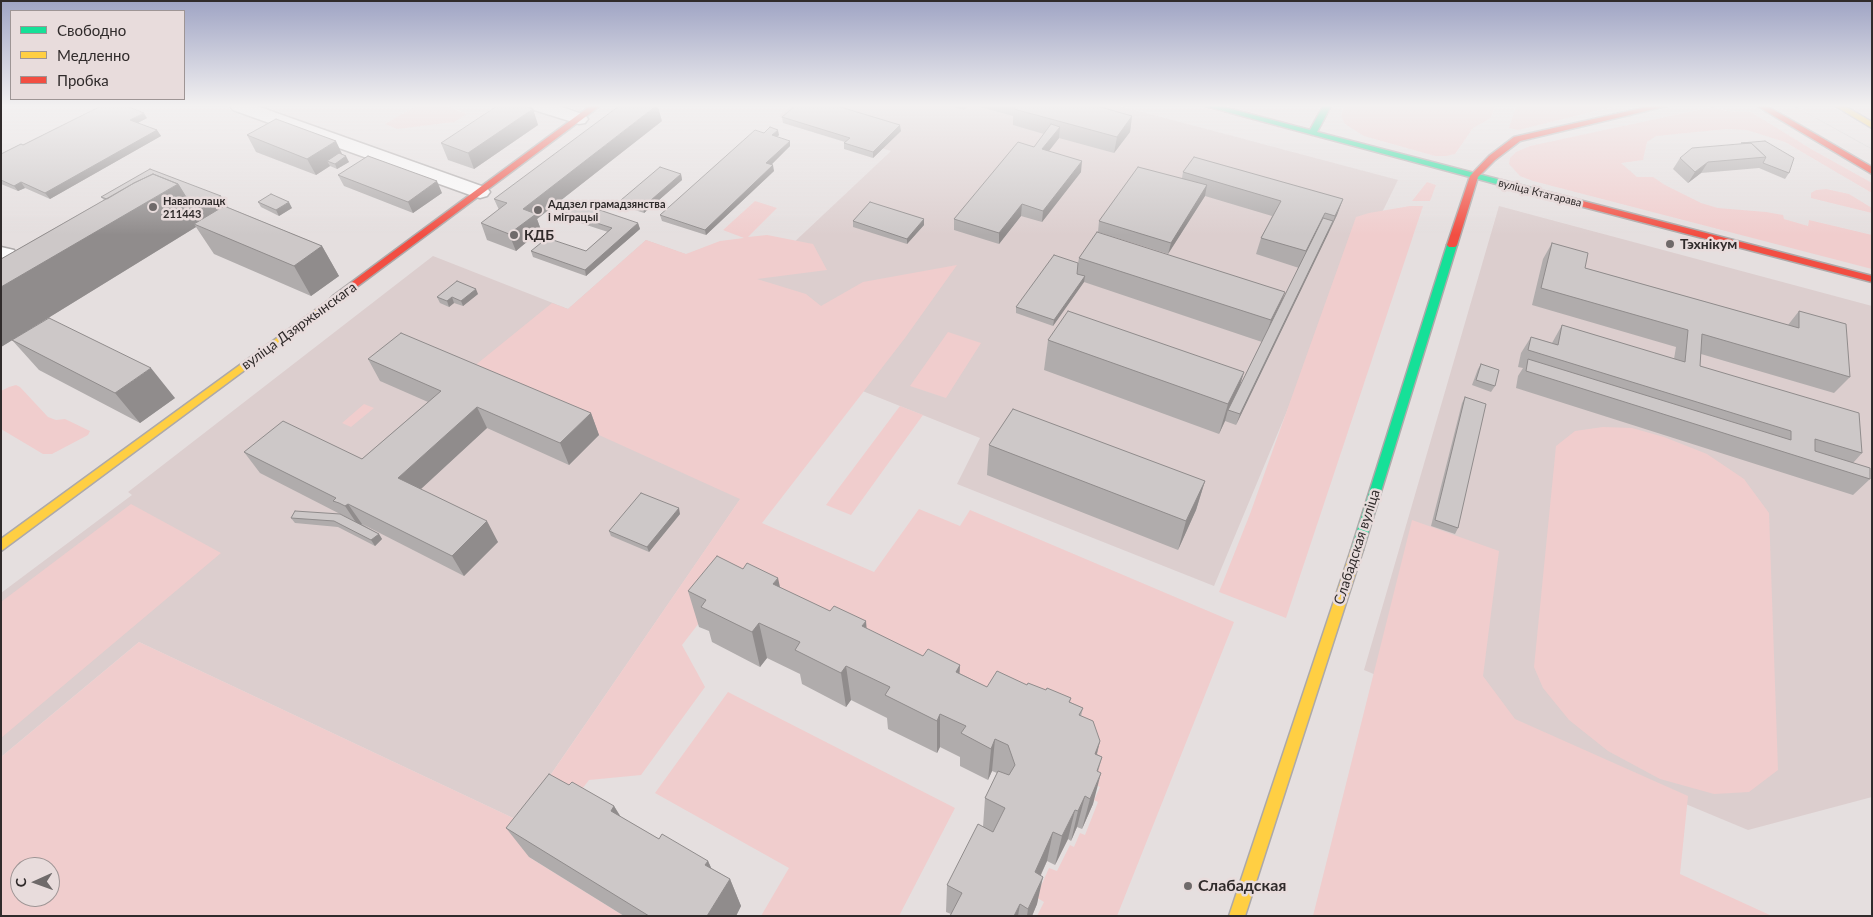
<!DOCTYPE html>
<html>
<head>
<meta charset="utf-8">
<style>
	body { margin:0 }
	#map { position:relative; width:1873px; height:917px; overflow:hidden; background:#e5dfdf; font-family:Lato,sans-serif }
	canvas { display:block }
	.frame { position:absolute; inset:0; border:2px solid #302b2b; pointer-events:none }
	.legend { position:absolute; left:10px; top:10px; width:175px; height:90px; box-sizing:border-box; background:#e8dcdc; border:1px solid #9e9595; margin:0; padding:6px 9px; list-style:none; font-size:15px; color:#302b2b }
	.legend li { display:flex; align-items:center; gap:10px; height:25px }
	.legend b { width:25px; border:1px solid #9e9595 }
	.north { position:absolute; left:10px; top:857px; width:50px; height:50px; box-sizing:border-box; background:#e8dcdc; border:1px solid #9e9595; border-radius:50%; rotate:268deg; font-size:14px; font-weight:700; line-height:20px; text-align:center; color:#302b2b }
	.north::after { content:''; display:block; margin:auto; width:18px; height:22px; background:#6f6a6a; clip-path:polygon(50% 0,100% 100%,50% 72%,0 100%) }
</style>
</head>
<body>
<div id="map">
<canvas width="1873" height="917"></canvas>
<div class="frame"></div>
<ul class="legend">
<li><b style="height:6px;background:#16e098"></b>Свободно</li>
<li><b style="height:6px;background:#ffcf43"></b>Медленно</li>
<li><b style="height:6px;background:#f24e42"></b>Пробка</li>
</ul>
<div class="north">С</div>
</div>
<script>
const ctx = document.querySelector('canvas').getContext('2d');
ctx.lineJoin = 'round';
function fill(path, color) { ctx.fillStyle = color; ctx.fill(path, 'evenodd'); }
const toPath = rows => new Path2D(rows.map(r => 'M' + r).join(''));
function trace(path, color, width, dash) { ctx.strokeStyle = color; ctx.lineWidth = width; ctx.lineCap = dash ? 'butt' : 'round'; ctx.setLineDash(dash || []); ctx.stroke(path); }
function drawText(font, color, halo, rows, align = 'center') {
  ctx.font = font + ' Lato,sans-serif'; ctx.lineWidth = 5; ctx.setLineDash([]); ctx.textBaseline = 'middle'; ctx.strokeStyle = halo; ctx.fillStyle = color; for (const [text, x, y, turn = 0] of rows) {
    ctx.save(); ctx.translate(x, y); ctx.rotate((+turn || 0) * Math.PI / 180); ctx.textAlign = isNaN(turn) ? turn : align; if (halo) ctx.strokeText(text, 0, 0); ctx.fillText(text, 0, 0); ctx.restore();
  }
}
fill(toPath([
	[789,106,1120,106,1398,180,1302,375,1214,586,957,484,980,438,825,376,523,815,513,818,139,642,1,757,1,593,132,495,128,492,433,256,568,309,646,240,755,279,891,151,778,117],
	[1499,206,1872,306,1872,797,1748,830,1364,670]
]), '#dccece');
fill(toPath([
	[416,106,447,106,467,114,454,122,397,129,385,124],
	[1344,106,1495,106,1491,118,1473,128,1455,154,1446,156,1435,156,1364,136,1345,124,1341,116],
	[1516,106,1617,106,1518,130,1509,128],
	[1712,107,1727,111,1751,112,1811,149,1872,183,1872,193,1785,142,1747,130,1726,129,1656,136,1647,142,1643,160,1621,163,1637,177,1653,177,1665,185,1701,203,1718,208,1766,212,1783,215,1784,219,1808,226,1809,220,1872,235,1872,269,1533,181,1520,176,1509,164,1510,158,1516,152,1530,146],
	[1427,182,1436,185,1430,201,1412,201],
	[1826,189,1849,194,1872,208,1872,213,1811,198,1811,193,1816,190],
	[755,201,777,208,748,237,767,235,813,244,827,270,757,279,806,294,821,306,863,282,957,265,905,338,762,523,874,572,919,509,960,526,970,510,1234,622,1117,916,1037,916,1044,902,1036,897,1049,868,1057,871,1070,845,1074,847,1080,833,1085,835,1098,802,1094,800,1100,787,726,588,682,645,705,687,641,775,589,780,529,857,624,916,1,916,1,757,139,642,513,818,523,815,740,499,599,435,462,376,552,303,568,309,646,240,686,254,720,241,744,238,723,230],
	[20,867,50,867,50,897,20,897],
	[1410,206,1423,206,1286,618,1219,592,1250,514,1356,217,1369,213],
	[948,332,981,343,946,398,910,386],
	[16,385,20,387,48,417,56,420,65,419,90,431,88,435,52,454,43,454,1,429,1,391,9,387],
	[364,404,374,408,351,427,342,423],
	[900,406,923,415,851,515,826,505],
	[1603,427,1632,428,1664,437,1707,454,1744,479,1769,513,1778,770,1749,792,1714,794,1660,779,1608,751,1569,720,1543,688,1534,667,1556,446,1575,431],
	[131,504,221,553,1,738,1,602],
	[1412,520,1499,551,1483,676,1515,719,1688,796,1680,874,1772,916,1313,916],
	[728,692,955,808,899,916,761,916,789,868,655,793]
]), '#f0cdcd');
const street = toPath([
	[230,106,257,106,487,188,490,192,487,196,480,198,473,196,233,110,230,106],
	[531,106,559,106,585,115,588,119,585,123,579,124,534,110,531,106],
	[1,247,14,250,17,255,14,260,7,262,1,260,1,247]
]);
const fast = toPath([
	[1205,106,1220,106,1310,130,1323,106,1331,106,1317,132,1551,193,1552,195,1548,198,1545,197,1205,106],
	[1452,242,1457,245,1363,550,1361,553,1357,555,1353,553,1351,550,1447,245,1452,242]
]);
const slow = toPath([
	[1835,106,1845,106,1872,122,1872,128,1835,106],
	[336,295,339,296,341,298,339,300,1,551,1,539,336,295],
	[1357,545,1361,547,1363,550,1245,916,1229,916,1351,550,1353,547,1357,545]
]);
const jam = toPath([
	[590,106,600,106,339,300,333,300,331,298,333,296,590,106],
	[1651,106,1667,106,1520,141,1495,160,1478,177,1457,245,1455,247,1449,247,1447,245,1470,176,1489,156,1514,137,1651,106],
	[1757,106,1767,106,1872,167,1872,174,1757,106],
	[1548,192,1872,276,1872,282,1545,197,1545,193,1548,192]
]);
trace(street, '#ada9a9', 3);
trace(fast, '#ada9a9', 3);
trace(slow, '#ada9a9', 3);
trace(jam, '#ada9a9', 3);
fill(street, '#fbfafa');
fill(fast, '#16e098');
fill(slow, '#ffcf43');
fill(jam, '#f24e42');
trace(toPath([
	[1794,106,1872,149]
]), '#d6d3d3', 1);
fill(toPath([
	[951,106,968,106,964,110],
	[977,106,1097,106,1132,116,1130,132,1114,153,1059,138,1049,151,1081,172,1042,222,1021,216,999,244,954,230,954,219,1034,147,1044,134,1013,125,1013,116],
	[533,109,538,125,474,169,448,160,441,143],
	[782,117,901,131,873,158,844,149,844,143,845,142,783,123],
	[147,118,138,123,157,130,161,136,50,199,25,188,18,191,1,184,1,154,23,145],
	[662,121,537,219,541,230,516,251,487,240,481,223,499,210,494,199],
	[764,133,779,135,777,137,790,146,771,165,774,171,706,235,662,221,660,215],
	[247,135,342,155,349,162,337,169,330,166,316,175,256,152],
	[1765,141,1789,173,1785,179,1759,168,1701,173,1688,183,1673,169,1680,158],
	[1183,172,1343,199,1337,215,1236,425,1225,421,1219,434,1044,370,1048,340,1244,372,1238,390,1262,342,1084,282,1053,326,1016,313,1016,307,1078,263,1079,258,1281,303,1299,268,1256,254,1261,238,1272,216,1205,196,1168,254,1098,232,1099,221,1182,178],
	[681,174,682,180,644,213,623,206,621,200],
	[338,175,442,193,413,213,344,186],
	[101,197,228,207,227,207,322,246,339,276,311,296,214,254,196,227,1,347,1,259,104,200],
	[258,202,292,208,279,216,261,207],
	[560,211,638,223,640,229,586,276,533,257,531,251,586,251,608,232,562,217],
	[924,219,924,225,907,244,853,227,853,221],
	[1552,243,1585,268,1788,325,1799,311,1850,377,1834,393,1701,354,1700,366,1862,453,1853,463,1870,479,1853,495,1516,388,1518,376,1523,368,1518,367,1521,353,1531,337,1552,343,1562,325,1674,359,1676,347,1532,305,1543,259],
	[478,294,463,306,454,303,449,307,440,303,437,297],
	[12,340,175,398,140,423,39,370],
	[368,359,591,413,599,435,569,465,487,428,421,489,498,542,464,576,362,524,379,534,382,539,375,546,338,527,295,523,291,518,344,516,260,473,244,452,362,459,428,402,380,381],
	[1481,364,1495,386,1491,392,1472,385,1478,369],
	[1465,397,1458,528,1455,534,1431,526,1462,403],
	[989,445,1205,481,1196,510,1178,550,987,475],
	[680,514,649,552,611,536,609,531],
	[780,588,923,656,960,665,959,673,987,687,1027,685,1071,698,1070,702,1083,708,1081,716,1100,741,1097,754,1102,757,1098,772,1093,804,1082,829,1077,827,1071,841,1068,839,1055,865,1047,861,1041,875,1037,904,1032,916,950,916,951,914,946,912,947,885,983,827,985,798,997,773,992,771,988,780,960,766,960,757,940,747,937,753,888,729,887,718,851,700,846,707,802,684,800,674,767,658,760,667,712,642,709,631,699,627,688,591],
	[569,785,614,806,621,817,659,839,708,861,711,868,730,879,741,906,736,916,624,916,529,857,506,828]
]), '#b0acac');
fill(toPath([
	[656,106,658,106,662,121,537,219,541,230,516,251,509,234,523,209],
	[533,109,538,125,474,169,468,153],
	[144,113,147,118,134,125,130,120],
	[1132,116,1130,132,1114,153,1117,137],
	[900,125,901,131,873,158,873,152],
	[1060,127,1059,138,1041,161,1042,149],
	[157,130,161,136,50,199,45,193],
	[778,130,779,135,773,141,772,135],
	[336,141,344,158,327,161,330,166,316,175,307,159],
	[790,141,790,146,767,169,766,163],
	[346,156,349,162,337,169,335,164],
	[1082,161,1081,172,1042,222,1043,211],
	[1708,162,1701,173,1688,183,1695,172],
	[773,165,774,171,706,235,705,230],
	[681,174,682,180,644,213,643,207],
	[437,181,442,193,413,213,408,202],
	[21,182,25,188,18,191,14,186],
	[178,184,221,196,228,207,202,222,194,224,196,227,1,347,1,287],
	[1207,185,1205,196,1168,254,1171,243],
	[1343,199,1337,215,1329,232,1335,216],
	[289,202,292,208,279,216,276,210],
	[1022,204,1021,216,999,244,999,233],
	[924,219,924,225,907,244,907,239],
	[1333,221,1329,232,1236,425,1240,414],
	[638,223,640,229,586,276,585,270],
	[322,246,339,276,311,296,294,266],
	[1085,276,1084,282,1053,326,1054,320],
	[476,289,478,294,463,306,461,301],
	[1285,292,1278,313,1264,342,1271,320],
	[452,297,454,303,449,307,447,301],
	[151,368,175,398,140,423,115,393],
	[1244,372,1235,402,1228,410,1225,421,1219,434,1228,404],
	[477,407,487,428,410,499,398,478],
	[591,413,599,435,569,465,560,443],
	[1205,481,1196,510,1178,550,1186,521],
	[348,504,362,524,359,527,345,506],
	[679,508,680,514,649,552,647,547],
	[487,521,498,542,464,576,452,556],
	[379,534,382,539,375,546,371,540],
	[778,578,786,614,773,584],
	[866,621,869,656,862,626],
	[759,623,767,658,760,667,752,632],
	[960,665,958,699,956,672],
	[846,666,851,700,846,707,841,673],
	[940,714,940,747,937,753,937,721],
	[995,739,992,771,988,780,991,749],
	[1100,741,1092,773,1095,754],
	[1101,773,1093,804,1082,829,1090,799],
	[1085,796,1077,827,1071,841,1078,811],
	[614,806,632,836,611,811],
	[1075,810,1068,839,1055,865,1062,836],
	[1053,832,1047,861,1029,900,1035,872],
	[708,861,721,889,705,865],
	[1043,877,1037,904,1032,916,1027,916,1028,909],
	[730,879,741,906,736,916,707,916],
	[1020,904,1018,916,1014,916]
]), '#908c8c');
const building = toPath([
	[101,106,127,106,144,113,130,120,157,130,45,193,21,182,14,186,1,180,1,154,21,144,23,145,101,106],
	[497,106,526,106,533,109,468,153,441,143,497,106],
	[619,106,656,106,523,209,536,214,509,234,481,223,507,203,494,199,619,106],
	[795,106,837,106,900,125,873,152,844,143,850,138,782,117,795,106],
	[1016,106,1097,106,1132,116,1117,137,1014,109,1016,106],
	[276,119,336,141,307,159,247,135,276,119],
	[1051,124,1060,127,1042,149,1082,161,1043,211,1022,204,999,233,954,219,1018,142,1034,147,1051,124],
	[770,127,778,130,772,135,790,141,766,163,773,165,705,230,660,215,755,130,764,133,770,127],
	[1765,141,1794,158,1789,173,1763,163,1766,157,1751,143,1741,143,1765,141],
	[1751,143,1766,157,1708,162,1695,172,1680,158,1692,148,1751,143],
	[339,153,346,156,335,164,327,161,339,153],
	[368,156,437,181,408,202,338,175,368,156],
	[1194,157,1343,199,1335,216,1325,213,1306,251,1261,238,1281,201,1183,172,1194,157],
	[660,167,681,174,643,207,621,200,660,167],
	[1138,167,1207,185,1171,243,1099,221,1138,167],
	[150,169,221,196,194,210,178,184,153,174,134,183,107,199,101,197,150,169],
	[153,174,178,184,1,287,1,259,134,183,153,174],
	[271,194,289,202,276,210,258,202,271,194],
	[573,201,638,223,585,270,531,251,547,238,586,251,612,228,560,211,573,201],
	[870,202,924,219,907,239,853,221,870,202],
	[224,206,322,246,294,266,194,224,224,206],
	[1323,218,1333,221,1240,414,1228,410,1323,218],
	[1097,232,1285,292,1271,320,1079,258,1097,232],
	[1552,243,1588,253,1585,268,1799,328,1799,311,1846,324,1850,377,1702,334,1700,366,1859,413,1862,453,1815,439,1815,451,1870,468,1870,479,1526,371,1528,359,1791,440,1791,431,1528,350,1531,337,1558,345,1562,325,1685,362,1688,330,1541,288,1552,243],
	[1054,255,1078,263,1077,274,1085,276,1054,320,1016,307,1054,255],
	[457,281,476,289,461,301,452,297,447,301,437,297,457,281],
	[1068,311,1244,372,1228,404,1048,340,1068,311],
	[49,318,151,368,115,393,12,340,49,318],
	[401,333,591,413,560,443,477,407,398,478,487,521,452,556,348,504,345,506,339,503,333,501,336,498,244,452,283,421,362,459,441,391,368,359,401,333],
	[1481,364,1499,370,1495,386,1476,380,1481,364],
	[1465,397,1486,404,1458,528,1435,520,1465,397],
	[1013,409,1205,481,1186,521,989,445,1013,409],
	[641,493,679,508,647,547,609,531,641,493],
	[295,511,340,514,379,534,371,540,334,521,291,518,295,511],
	[717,556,743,569,747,563,778,578,773,584,830,611,834,606,866,621,862,626,923,656,928,649,960,665,956,672,987,687,997,671,1027,685,1028,683,1046,690,1047,688,1071,698,1069,702,1083,708,1079,715,1093,721,1100,741,1095,754,1102,757,1097,771,1101,773,1090,799,1085,796,1078,811,1075,810,1062,836,1053,832,1035,872,1043,877,1028,909,1020,904,1014,916,950,916,962,893,947,885,978,824,993,832,1005,808,985,798,998,771,1009,775,1015,765,1008,745,995,739,991,749,961,733,966,726,940,714,937,721,885,695,890,687,846,666,841,673,795,650,800,642,759,623,752,632,701,607,706,600,688,591,717,556],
	[549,774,569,785,572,782,614,806,611,811,659,839,662,834,708,861,705,865,730,879,707,916,649,916,506,828,549,774]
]);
fill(building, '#cdc8c8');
trace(building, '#908c8c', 1);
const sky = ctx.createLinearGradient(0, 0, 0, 235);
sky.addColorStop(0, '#9fa4c4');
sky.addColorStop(0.45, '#f3f1f1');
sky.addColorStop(1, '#f3f1f100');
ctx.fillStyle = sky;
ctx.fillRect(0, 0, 1873, 235);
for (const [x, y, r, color] of [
	[153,207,5,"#6f6a6a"],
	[538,210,5,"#6f6a6a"],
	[514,235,5,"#6f6a6a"],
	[1670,244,5,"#6f6a6a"],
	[1188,886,5,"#6f6a6a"]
]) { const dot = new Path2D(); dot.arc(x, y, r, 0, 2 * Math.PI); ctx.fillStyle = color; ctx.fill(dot); trace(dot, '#e8dcdc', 2); }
drawText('11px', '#302b2b', '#e8dcdc', [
	["вуліца Ктатарава",1540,193,14]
]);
drawText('bold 11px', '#302b2b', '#e8dcdc', [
	["Наваполацк",163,201],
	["211443",163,214],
	["Аддзел грамадзянства",548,204],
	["і міграцыі",548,217]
], 'left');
drawText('bold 14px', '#302b2b', '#e8dcdc', [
	["КДБ",524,235],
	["Тэхнікум",1680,244]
], 'left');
drawText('14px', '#302b2b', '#e8dcdc', [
	["вуліца Дзяржынскага",299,326,-36],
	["Слабадская вуліца",1357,547,-72]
]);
drawText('bold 16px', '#302b2b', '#e8dcdc', [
	["Слабадская",1198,886]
], 'left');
</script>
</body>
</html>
